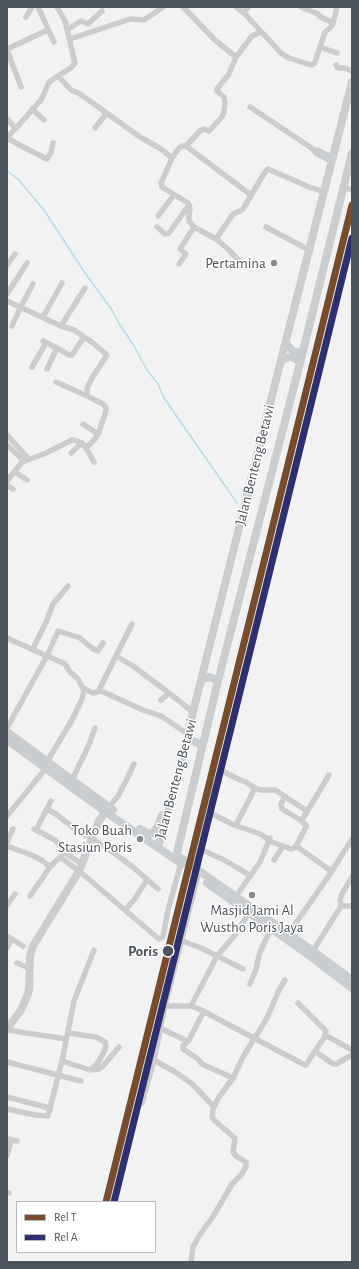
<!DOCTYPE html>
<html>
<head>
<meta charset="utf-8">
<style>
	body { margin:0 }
	#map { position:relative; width:359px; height:1269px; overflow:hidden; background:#f2f2f2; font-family:"Alegreya Sans",sans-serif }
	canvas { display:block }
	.frame { position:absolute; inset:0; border:8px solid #4b545c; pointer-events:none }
	.legend { position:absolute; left:16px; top:1201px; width:140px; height:52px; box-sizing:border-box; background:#fff; border:1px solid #b7bbbe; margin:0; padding:5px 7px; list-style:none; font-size:12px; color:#4b545c }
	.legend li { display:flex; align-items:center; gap:8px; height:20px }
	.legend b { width:20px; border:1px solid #b7bbbe }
</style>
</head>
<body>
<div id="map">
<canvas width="359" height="1269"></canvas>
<div class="frame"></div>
<ul class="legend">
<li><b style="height:5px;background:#7a4b2a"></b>Rel T</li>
<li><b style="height:5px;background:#2e2f70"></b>Rel A</li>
</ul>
</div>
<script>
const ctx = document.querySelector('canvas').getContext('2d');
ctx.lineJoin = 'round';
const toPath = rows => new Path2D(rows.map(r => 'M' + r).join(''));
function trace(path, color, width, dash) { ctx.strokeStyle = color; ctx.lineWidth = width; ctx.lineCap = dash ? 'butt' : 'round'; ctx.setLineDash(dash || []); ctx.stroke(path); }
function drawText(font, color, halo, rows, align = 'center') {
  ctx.font = font + ' "Alegreya Sans",sans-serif'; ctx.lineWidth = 3; ctx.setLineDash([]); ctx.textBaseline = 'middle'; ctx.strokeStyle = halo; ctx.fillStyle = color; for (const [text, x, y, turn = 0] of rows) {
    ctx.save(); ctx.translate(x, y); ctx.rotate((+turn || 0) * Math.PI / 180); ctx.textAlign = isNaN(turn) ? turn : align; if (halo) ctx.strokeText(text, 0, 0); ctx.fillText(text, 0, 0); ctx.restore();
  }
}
trace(toPath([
	[7,171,18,179,44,210,85,273,112,310,120,325,134,346,147,370,158,384,163,396,171,408,237,503]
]), '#b3dce7', 1.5);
trace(toPath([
	[38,7,54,42],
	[183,7,216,41,236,57],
	[236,7,244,13,282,54,289,58,311,65,314,64,315,62,325,32,331,27,333,23,337,7],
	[301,7,318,14,319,16,333,23],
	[244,13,248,7],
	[26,17,32,7],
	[68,29,81,21,88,24,102,11],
	[70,39,130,19,144,20,163,7],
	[320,47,337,53],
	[7,49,48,30],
	[7,50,21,87],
	[336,65,338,68,345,68,352,71],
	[59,77,71,90,80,94,140,137,161,149,172,158,161,183,162,187,188,203,190,208,189,217,189,221,194,227,216,239,228,249,245,267],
	[250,107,313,149,317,154,331,161],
	[32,109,44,120],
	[7,119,15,128],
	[95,128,106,114],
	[7,138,41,100,49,82,72,67,75,63,65,21,57,7],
	[7,138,27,149,47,159,51,152,53,143],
	[186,146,200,131,204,129,209,131,221,118,224,112,225,103,224,97,217,91,217,89,229,74,236,57,252,36,261,32],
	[317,150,332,157],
	[172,158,179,148,182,146,186,146,251,195],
	[343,187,352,190],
	[158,216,174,195],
	[157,227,165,234,169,233,189,205],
	[266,227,309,250],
	[216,239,233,214,240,211,243,209,265,172,268,169,309,187,324,192],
	[179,264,186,254,180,249,194,227],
	[7,265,15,254],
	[7,294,27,263],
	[7,301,61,326,74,330,93,343,107,355,92,378,87,388,87,396,103,404,106,407,106,411,99,432,95,439,86,448],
	[43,317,62,283],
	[12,326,20,308,33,284],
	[61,326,85,288],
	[43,341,57,348],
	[32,367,46,343],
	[47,369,57,348,69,355,72,355,84,337],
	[56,382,87,396],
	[83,424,98,434],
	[7,435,29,459],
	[7,445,24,461],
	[71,453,82,443],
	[15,472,27,480],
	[7,481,22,462,46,453,72,440,77,441,82,443,86,448,94,462],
	[7,485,13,489],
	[7,638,65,664,70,672,78,679,84,691,82,699,72,720,48,760,42,773,7,816],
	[33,649,47,620,53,604,68,586],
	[116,656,133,666,169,693],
	[83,688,93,693,98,692,132,624],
	[99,690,143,710,161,716,188,734],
	[161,700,169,693,193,712],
	[7,728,48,654,58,631,80,638,93,649,98,651,103,643],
	[72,780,88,747,95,728],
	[253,787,260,790,275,790,307,811],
	[285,796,281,804,282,809,302,821],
	[109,807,118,796,127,779,134,764],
	[47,809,56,814,75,829,91,838,114,853,134,868,158,889],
	[236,825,253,792,254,788,246,782,240,780,224,772,220,772,209,803,209,812,234,825,260,834,265,837,269,841,291,849,294,848,296,846,306,827,306,825,302,822,302,820,329,775],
	[34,829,55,840,67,854,82,864],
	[36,830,51,801],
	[7,842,13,829],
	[7,846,34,856,43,861,50,867],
	[296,846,331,871],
	[200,849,224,860,251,876],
	[60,857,79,871,159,939,163,937,168,910,181,863],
	[274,860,283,846],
	[195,868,209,812],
	[30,896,50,867,62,855],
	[234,899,260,862,270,838],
	[7,905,15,894],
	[341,906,340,900,342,894,352,877],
	[125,910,134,900,147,880],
	[7,936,23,946],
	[286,937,326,880,352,839],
	[182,941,201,948,243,969],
	[7,948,12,939],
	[311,954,341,906,352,906],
	[17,963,29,968],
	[250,984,256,969,260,952,271,929],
	[298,1003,326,1031,324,1038,315,1051],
	[165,1006,190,1006,199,1009,305,1065,306,1065,315,1051,333,1064,336,1064,352,1055],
	[191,1006,217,956,235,935,249,913],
	[204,1011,189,1040,183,1046,183,1049,198,1059,202,1064,233,1078],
	[160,1028,187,1041],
	[7,1030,66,1039],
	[68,1033,96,1037,105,1042,106,1046,103,1054,97,1064,90,1070],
	[325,1035,352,1050],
	[154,1060,175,1072,191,1083,198,1090,214,1107],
	[62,1061,90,1070,99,1069,103,1066,119,1047],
	[7,1062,81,1081],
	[7,1097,46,1107,50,1110],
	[142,1103,154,1060,165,1006,199,871],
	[7,1109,35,1115,47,1116,48,1116,62,1061,74,1001,94,950],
	[7,1139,17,1141],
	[7,1156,11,1140],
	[7,1193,9,1193],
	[191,1262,193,1247,199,1236,214,1215,232,1184,241,1175,246,1167,246,1162,236,1156,233,1152,235,1138,215,1121,212,1117,213,1109,219,1097,233,1078,243,1057,267,1018,279,990,285,980]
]), '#cacccd', 5.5);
trace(toPath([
	[352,153,300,363,218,681,177,853,178,856,195,868,313,951,352,980],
	[286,344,294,352,299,352,303,351],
	[281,360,290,357,295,358,300,363],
	[202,679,210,677,218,681],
	[7,732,113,810],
	[7,740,107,813,182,864],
	[186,743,190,741,193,741,200,744,201,747],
	[140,829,148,834,153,833,158,826,162,815],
	[158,847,175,787,186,743,193,712,281,360,352,82],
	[207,883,310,956,352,988],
	[7,1029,21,1010,28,994,29,989,30,956,33,946,79,871,99,821,108,808]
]), '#cacdcf', 8);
trace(toPath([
	[106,1202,352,205]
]), '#7a4b2a', 7);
trace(toPath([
	[114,1202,352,238]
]), '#2e2f70', 7);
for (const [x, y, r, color] of [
	[274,263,4,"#858b90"],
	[140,839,4,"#858b90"],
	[252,895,4,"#858b90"],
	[168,951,6,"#4b545c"]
]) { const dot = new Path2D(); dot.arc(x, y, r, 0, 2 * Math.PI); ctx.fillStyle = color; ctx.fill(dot); trace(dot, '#fff', 1.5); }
drawText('15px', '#4b545c', '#fff', [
	["Pertamina",266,263],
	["Toko Buah",132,830],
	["Stasiun Poris",132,847],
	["Masjid Jami Al",252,910,"center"],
	["Wustho Poris Jaya",252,927,"center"]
], 'right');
drawText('15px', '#4b545c', '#fff', [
	["Jalan Benteng Betawi",255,465,-76],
	["Jalan Benteng Betawi",176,779,-75]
]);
drawText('bold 15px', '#4b545c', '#fff', [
	["Poris",158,951]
], 'right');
</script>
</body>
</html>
